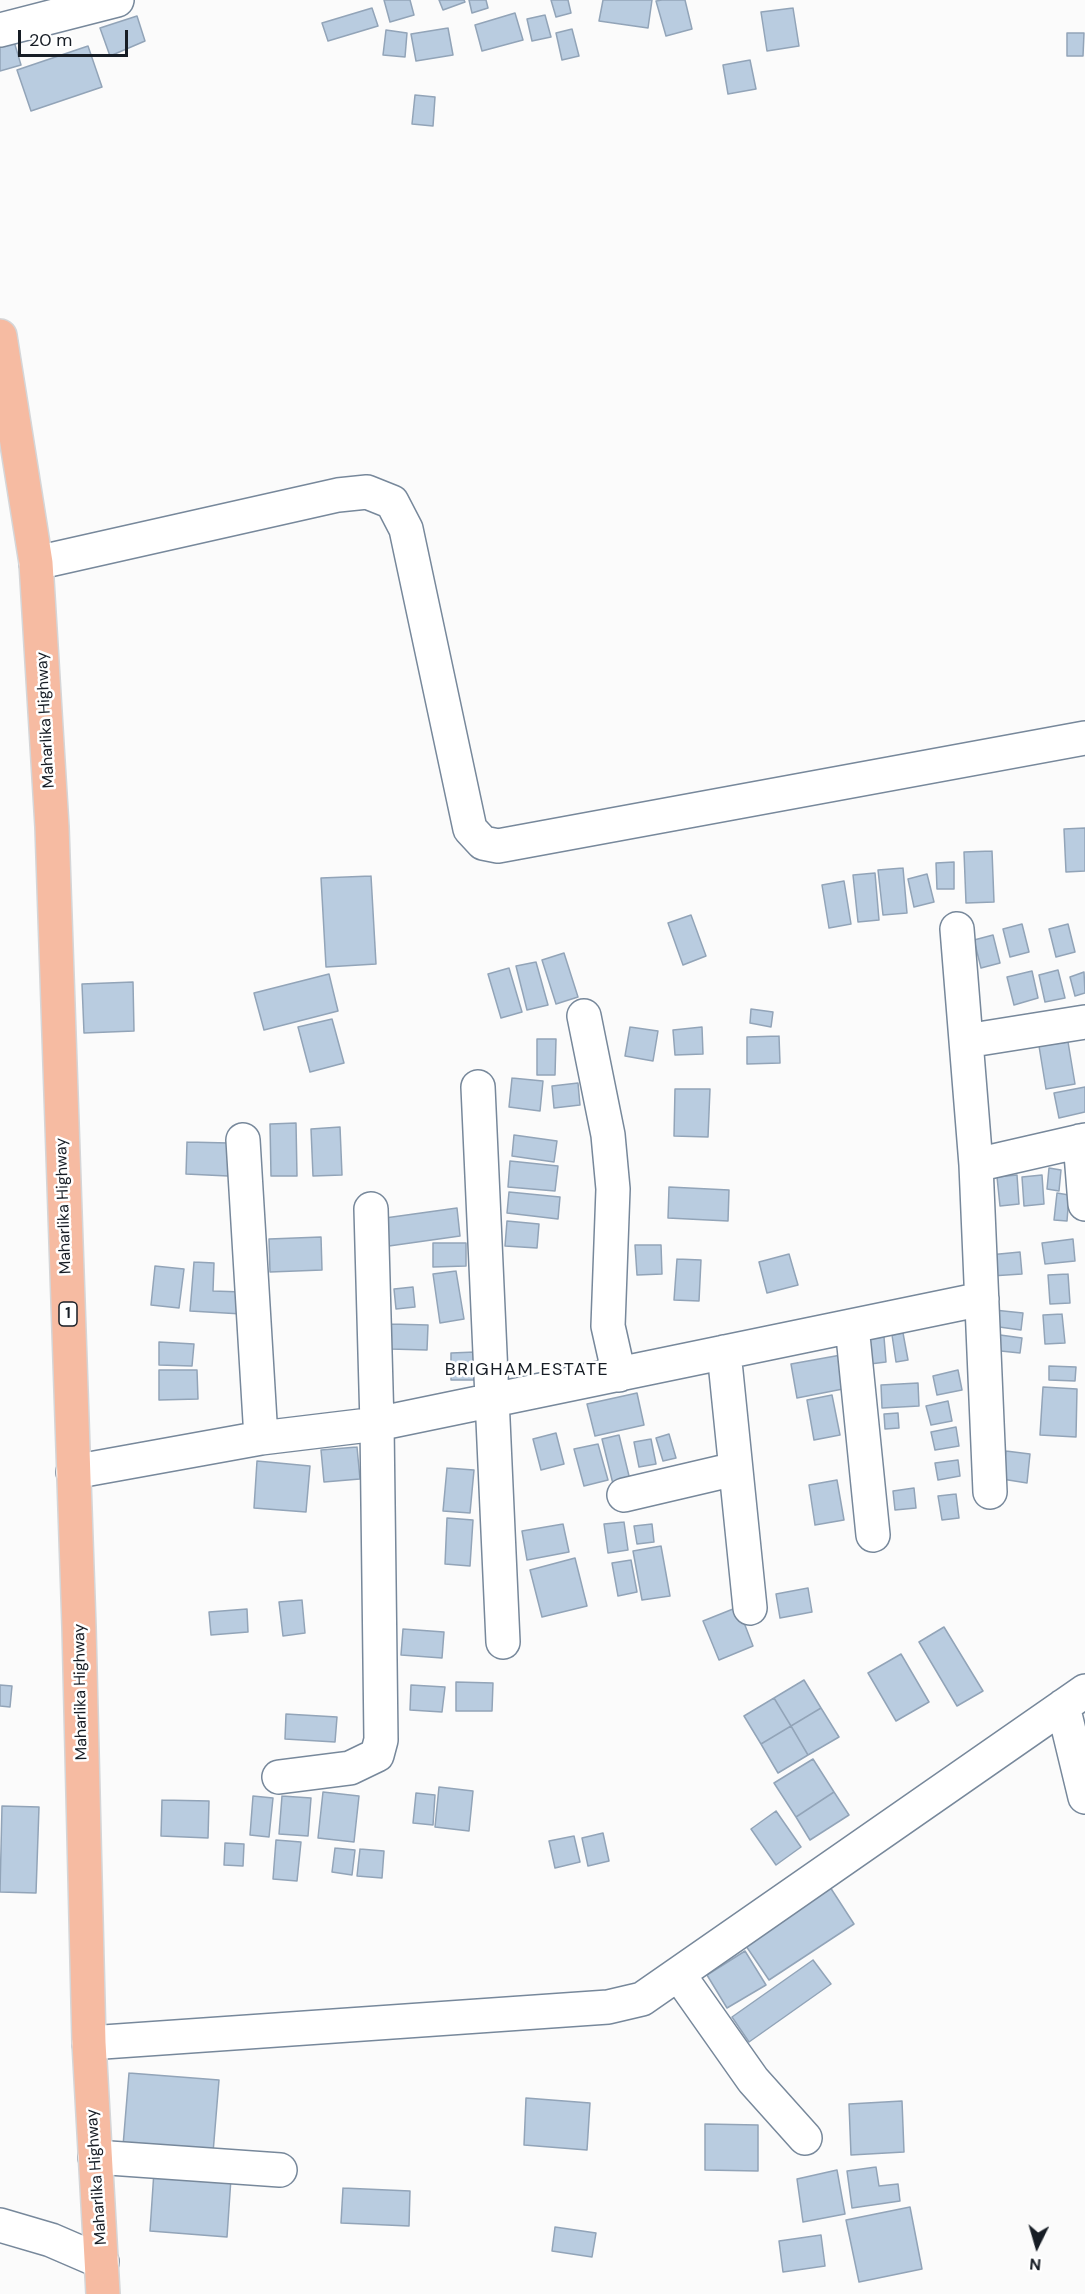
<!DOCTYPE html>
<html>
<head>
<meta charset="utf-8">
<style>
	body { margin:0 }
	#map { position:relative; width:1085px; height:2294px; overflow:hidden; background:#fbfbfb; font-family:"DM Sans",sans-serif }
	canvas { display:block }
	.north { position:absolute; left:1007px; top:2216px; width:60px; height:60px; -webkit-text-stroke:4px #fff; paint-order:stroke; rotate:185deg; font-size:16px; font-weight:700; line-height:24px; text-align:center; color:#171d25 }
	.north::after { content:''; display:block; margin:auto; width:21px; height:27px; background:#171d25; clip-path:polygon(50% 0,100% 100%,50% 72%,0 100%) }
	.scale { position:absolute; left:18px; top:30px; width:110px; height:27px; box-sizing:border-box; border:3px solid #171d25; border-top:0; padding-left:8px; font-size:18px; line-height:21px; white-space:nowrap; color:#171d25; -webkit-text-stroke:4px #fff; paint-order:stroke }
</style>
</head>
<body>
<div id="map">
<canvas width="1085" height="2294"></canvas>
<div class="north">N</div>
<div class="scale">20 m</div>
</div>
<script>
const ctx = document.querySelector('canvas').getContext('2d');
ctx.lineJoin = 'round';
function fill(path, color) { ctx.fillStyle = color; ctx.fill(path, 'evenodd'); }
const toPath = rows => new Path2D(rows.map(r => 'M' + r).join(''));
function trace(path, color, width, dash) { ctx.strokeStyle = color; ctx.lineWidth = width; ctx.lineCap = dash ? 'butt' : 'round'; ctx.setLineDash(dash || []); ctx.stroke(path); }
function drawText(font, color, halo, rows, align = 'center') {
  ctx.font = font + ' "DM Sans",sans-serif'; ctx.lineWidth = 5; ctx.setLineDash([]); ctx.textBaseline = 'middle'; ctx.strokeStyle = halo; ctx.fillStyle = color; for (const [text, x, y, turn = 0] of rows) {
    ctx.save(); ctx.translate(x, y); ctx.rotate((+turn || 0) * Math.PI / 180); ctx.textAlign = isNaN(turn) ? turn : align; if (halo) ctx.strokeText(text, 0, 0); ctx.fillText(text, 0, 0); ctx.restore();
  }
}
const building = toPath([
	[384,0,410,0,414,15,390,22,384,0],
	[439,0,464,0,465,2,443,10,439,0],
	[469,0,486,0,488,8,472,13,469,0],
	[551,0,568,0,571,13,556,17,551,0],
	[603,0,652,0,648,28,599,21,603,0],
	[662,0,685,0,692,29,666,36,656,1,662,0],
	[372,8,378,26,328,41,322,23,372,8],
	[793,8,799,46,767,51,761,12,793,8],
	[515,13,523,40,482,51,475,25,515,13],
	[545,15,551,37,532,41,527,19,545,15],
	[137,16,145,41,110,56,100,28,137,16],
	[10,28,21,65,0,71,0,31,10,28],
	[448,28,453,55,416,61,411,34,448,28],
	[572,29,579,56,562,60,556,33,572,29],
	[386,30,407,33,405,57,383,55,386,30],
	[1067,33,1084,33,1083,56,1067,56,1067,33],
	[88,46,102,87,31,111,17,70,88,46],
	[750,60,756,89,728,94,723,65,750,60],
	[415,95,435,97,433,126,412,124,415,95],
	[1085,828,1085,871,1066,872,1064,829,1085,828],
	[992,851,994,902,966,903,964,852,992,851],
	[954,862,954,889,937,889,936,863,954,862],
	[903,868,907,913,883,915,878,870,903,868],
	[875,873,879,920,858,922,853,875,875,873],
	[927,874,934,902,914,907,908,879,927,874],
	[371,876,376,964,326,967,321,878,371,876],
	[844,881,851,924,829,928,822,885,844,881],
	[691,915,706,956,683,965,668,923,691,915],
	[1022,924,1029,952,1010,957,1003,929,1022,924],
	[1068,924,1075,952,1056,957,1049,929,1068,924],
	[993,935,1000,963,981,968,974,940,993,935],
	[564,953,578,997,556,1004,542,960,564,953],
	[536,962,548,1005,527,1010,516,966,536,962],
	[509,968,522,1012,501,1018,488,974,509,968],
	[1058,970,1065,998,1045,1002,1039,975,1058,970],
	[1032,971,1038,998,1014,1005,1007,977,1032,971],
	[1084,972,1085,993,1075,996,1070,977,1084,972],
	[329,974,338,1011,264,1030,254,993,329,974],
	[133,982,134,1031,84,1033,82,984,133,982],
	[751,1009,773,1012,771,1027,750,1023,751,1009],
	[332,1019,344,1063,310,1072,298,1027,332,1019],
	[630,1027,658,1031,653,1061,625,1056,630,1027],
	[702,1027,703,1054,675,1055,673,1030,702,1027],
	[779,1036,780,1063,747,1064,747,1037,779,1036],
	[537,1039,556,1039,555,1075,537,1075,537,1039],
	[1068,1042,1075,1084,1046,1089,1039,1046,1068,1042],
	[512,1078,543,1081,540,1111,509,1107,512,1078],
	[578,1083,580,1105,554,1108,552,1086,578,1083],
	[1085,1087,1085,1112,1059,1118,1054,1093,1085,1087],
	[675,1089,710,1089,708,1137,674,1136,675,1089],
	[296,1123,297,1176,271,1176,270,1124,296,1123],
	[340,1127,342,1175,313,1176,311,1129,340,1127],
	[514,1135,557,1141,554,1162,512,1156,514,1135],
	[187,1142,229,1143,228,1176,186,1174,187,1142],
	[510,1161,558,1166,555,1191,508,1187,510,1161],
	[1049,1168,1061,1170,1059,1191,1047,1189,1049,1168],
	[1017,1175,1019,1204,1000,1206,997,1177,1017,1175],
	[1042,1175,1044,1204,1024,1206,1022,1177,1042,1175],
	[669,1187,729,1190,728,1221,668,1218,669,1187],
	[509,1192,560,1197,558,1219,507,1213,509,1192],
	[1057,1193,1069,1195,1067,1221,1054,1220,1057,1193],
	[457,1208,460,1236,389,1246,385,1218,457,1208],
	[507,1221,539,1224,537,1248,505,1246,507,1221],
	[321,1237,322,1270,270,1272,269,1239,321,1237],
	[1073,1239,1075,1261,1045,1264,1042,1243,1073,1239],
	[433,1243,466,1243,466,1266,433,1267,433,1243],
	[635,1245,661,1245,662,1274,637,1275,635,1245],
	[1020,1252,1022,1274,991,1276,989,1255,1020,1252],
	[789,1254,798,1285,767,1293,759,1262,789,1254],
	[677,1259,701,1260,699,1301,674,1300,677,1259],
	[194,1262,214,1263,213,1291,243,1292,242,1314,190,1311,194,1262],
	[155,1266,184,1269,179,1308,151,1305,155,1266],
	[456,1271,464,1319,440,1323,433,1274,456,1271],
	[1068,1274,1070,1303,1050,1304,1048,1275,1068,1274],
	[413,1287,415,1307,396,1309,394,1289,413,1287],
	[994,1310,1023,1313,1021,1330,992,1326,994,1310],
	[1062,1314,1065,1343,1045,1344,1043,1315,1062,1314],
	[391,1324,428,1325,427,1350,390,1349,391,1324],
	[903,1333,908,1360,896,1362,892,1335,903,1333],
	[993,1334,1022,1338,1020,1353,991,1350,993,1334],
	[884,1337,886,1362,870,1364,867,1339,884,1337],
	[159,1342,194,1344,192,1366,159,1365,159,1342],
	[475,1352,476,1380,451,1380,451,1353,475,1352],
	[841,1355,848,1388,797,1398,791,1364,841,1355],
	[1049,1366,1076,1367,1075,1381,1049,1380,1049,1366],
	[159,1370,197,1370,198,1399,159,1400,159,1370],
	[958,1370,962,1390,937,1395,933,1376,958,1370],
	[918,1383,919,1406,882,1408,881,1385,918,1383],
	[1043,1387,1077,1389,1076,1437,1040,1435,1043,1387],
	[637,1393,644,1425,595,1436,587,1404,637,1393],
	[832,1395,840,1435,814,1440,807,1400,832,1395],
	[948,1401,952,1421,931,1425,926,1406,948,1401],
	[898,1413,899,1428,885,1429,884,1414,898,1413],
	[956,1427,959,1446,935,1450,931,1432,956,1427],
	[556,1433,564,1464,541,1470,533,1439,556,1433],
	[669,1434,676,1458,663,1461,656,1438,669,1434],
	[619,1435,630,1480,613,1484,602,1439,619,1435],
	[651,1439,656,1464,639,1467,634,1442,651,1439],
	[598,1444,608,1480,584,1486,574,1449,598,1444],
	[357,1447,360,1479,324,1482,321,1450,357,1447],
	[1006,1451,1030,1454,1027,1483,1002,1479,1006,1451],
	[958,1460,960,1476,938,1480,935,1463,958,1460],
	[257,1461,310,1466,306,1512,254,1508,257,1461],
	[447,1468,474,1470,470,1513,443,1511,447,1468],
	[837,1480,844,1520,815,1525,809,1485,837,1480],
	[914,1488,916,1508,895,1510,893,1491,914,1488],
	[956,1494,959,1518,942,1520,938,1496,956,1494],
	[447,1518,473,1520,470,1566,445,1564,447,1518],
	[624,1522,628,1550,608,1553,604,1524,624,1522],
	[563,1524,569,1552,527,1560,522,1531,563,1524],
	[652,1524,654,1542,637,1544,634,1526,652,1524],
	[661,1546,670,1596,642,1600,633,1551,661,1546],
	[575,1558,587,1606,542,1617,530,1570,575,1558],
	[631,1560,637,1592,618,1596,612,1563,631,1560],
	[808,1588,812,1612,780,1618,776,1594,808,1588],
	[302,1600,305,1633,283,1636,279,1602,302,1600],
	[738,1607,753,1646,719,1660,703,1621,738,1607],
	[247,1609,248,1632,211,1635,209,1612,247,1609],
	[944,1627,983,1691,957,1706,919,1642,944,1627],
	[403,1629,444,1632,442,1658,401,1655,403,1629],
	[901,1654,929,1702,896,1721,868,1673,901,1654],
	[804,1680,821,1708,791,1726,774,1698,804,1680],
	[456,1682,493,1683,492,1711,456,1711,456,1682],
	[0,1685,12,1686,10,1707,0,1706,0,1685],
	[411,1685,445,1687,442,1712,410,1710,411,1685],
	[774,1698,791,1726,761,1744,744,1716,774,1698],
	[821,1708,839,1737,808,1755,791,1726,821,1708],
	[286,1714,337,1717,335,1742,285,1739,286,1714],
	[791,1726,808,1755,778,1773,761,1744,791,1726],
	[813,1759,834,1792,796,1817,774,1783,813,1759],
	[439,1787,473,1791,469,1831,435,1827,439,1787],
	[323,1792,359,1796,354,1842,318,1838,323,1792],
	[834,1792,849,1815,810,1840,796,1817,834,1792],
	[416,1793,435,1795,433,1825,413,1823,416,1793],
	[253,1796,273,1798,269,1837,250,1835,253,1796],
	[282,1796,311,1798,308,1836,279,1834,282,1796],
	[162,1800,209,1801,208,1838,161,1836,162,1800],
	[2,1806,39,1807,36,1893,0,1892,2,1806],
	[776,1811,801,1847,776,1865,751,1829,776,1811],
	[603,1833,609,1861,588,1866,582,1838,603,1833],
	[574,1836,580,1862,555,1868,549,1841,574,1836],
	[276,1840,301,1842,297,1881,273,1879,276,1840],
	[225,1843,244,1844,243,1866,224,1865,225,1843],
	[335,1848,355,1850,352,1875,332,1872,335,1848],
	[360,1849,384,1851,382,1878,357,1876,360,1849],
	[830,1887,854,1924,769,1980,744,1943,830,1887],
	[745,1951,766,1985,727,2008,707,1975,745,1951],
	[813,1960,831,1984,749,2042,732,2017,813,1960],
	[129,2073,219,2080,213,2153,123,2146,129,2073],
	[526,2098,590,2103,587,2150,524,2145,526,2098],
	[902,2101,904,2152,851,2155,849,2104,902,2101],
	[705,2124,758,2125,758,2171,705,2170,705,2124],
	[876,2167,879,2186,898,2184,900,2201,852,2208,847,2171,876,2167],
	[837,2170,845,2214,803,2222,797,2179,837,2170],
	[154,2171,231,2178,227,2237,150,2231,154,2171],
	[343,2188,410,2191,409,2226,341,2223,343,2188],
	[910,2207,922,2269,859,2282,846,2220,910,2207],
	[555,2227,596,2233,592,2257,552,2251,555,2227],
	[821,2235,825,2266,783,2272,779,2241,821,2235]
]);
fill(building, '#b9cce0');
trace(building, '#92a4b8', 1.5);
const minor = toPath([
	[0,30,117,0],
	[36,563,338,495,367,492,392,502,406,529,470,829,483,843,498,846,1085,738],
	[957,929,976,1165,990,1492],
	[584,1016,608,1135,613,1189,608,1326,619,1375],
	[966,1041,1085,1022],
	[478,1087,503,1642],
	[243,1140,261,1438],
	[1080,1141,1085,1204],
	[976,1165,1085,1140],
	[852,1326,873,1535],
	[724,1352,750,1608],
	[73,1472,261,1438,377,1424,982,1299],
	[624,1495,735,1469],
	[1063,1706,1085,1797],
	[279,1777,350,1768,377,1755,381,1740,377,1424,371,1209],
	[679,1975,753,2080,805,2138],
	[89,2043,608,2007,642,1999,1085,1691],
	[95,2157,280,2170],
	[0,2225,51,2240,102,2262]
]);
const highway = toPath([
	[0,336,36,563,52,827,79,1627,89,2043,103,2294]
]);
trace(minor, '#77889b', 36);
trace(highway, '#d5d6d8', 36);
trace(minor, '#fff', 33);
trace(highway, '#f6bba2', 33);
for (const [x, y, w] of [
	[68,1314,18]
]) { const box = new Path2D(); box.roundRect(x - w / 2, y - 12, w, 24, 4.5); ctx.fillStyle = '#fff'; ctx.fill(box); trace(box, '#171d25', 1.5); }
drawText('bold 15px', '#171d25', null, [
	["1",68,1314]
]);
drawText('16px', '#171d25', '#fff', [
	["Maharlika Highway",46,720,-93],
	["Maharlika Highway",64,1206,-92],
	["Maharlika Highway",81,1692,-91],
	["Maharlika Highway",97,2177,-94]
]);
ctx.letterSpacing = '1.5px';
drawText('18px', '#171d25', '#fff', [
	["BRIGHAM ESTATE",527,1370]
]);
ctx.letterSpacing = '0px';
</script>
</body>
</html>
